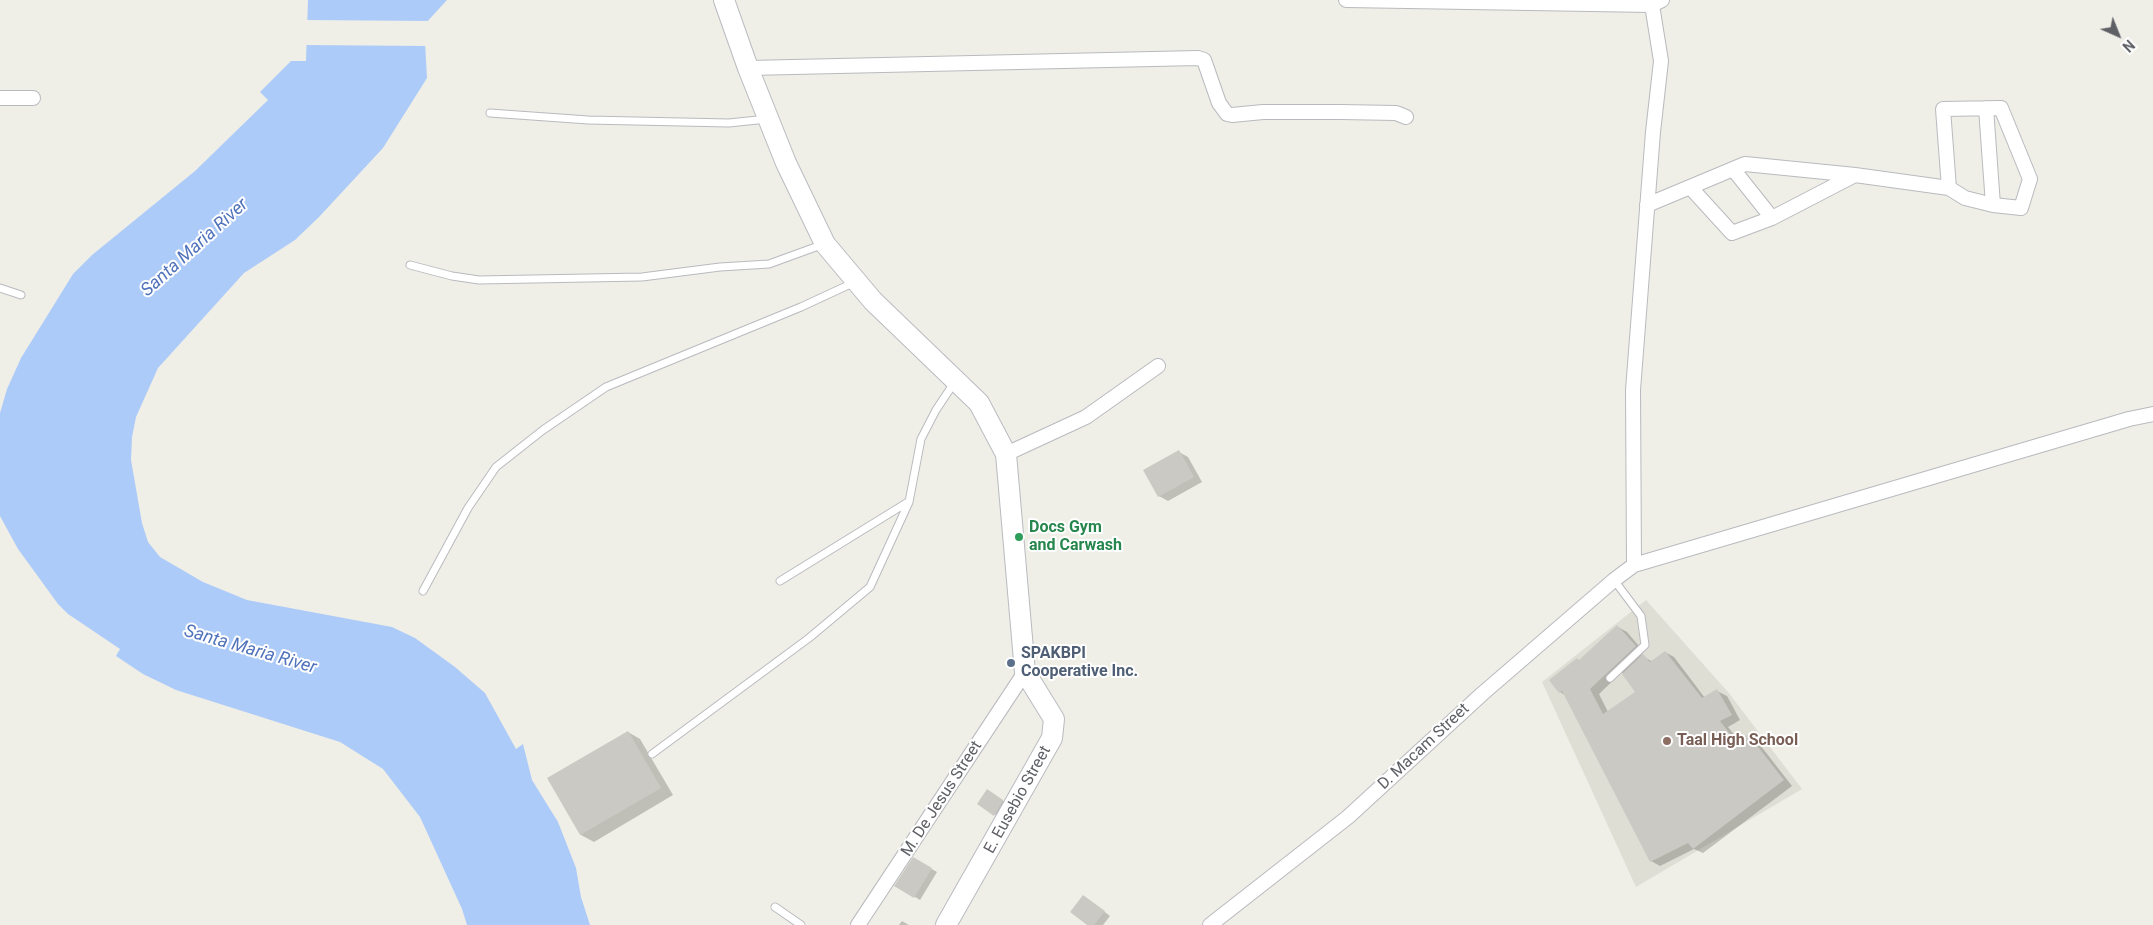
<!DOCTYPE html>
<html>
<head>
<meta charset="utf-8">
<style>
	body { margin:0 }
	#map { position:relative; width:2153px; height:925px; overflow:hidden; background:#efefe7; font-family:Roboto,sans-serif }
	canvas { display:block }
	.north { position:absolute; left:2093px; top:10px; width:50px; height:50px; -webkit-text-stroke:4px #fff; paint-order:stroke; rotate:136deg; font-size:14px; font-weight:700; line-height:20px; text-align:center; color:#5e6066 }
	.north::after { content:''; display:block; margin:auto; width:18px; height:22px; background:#5e6066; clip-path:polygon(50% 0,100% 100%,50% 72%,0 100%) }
</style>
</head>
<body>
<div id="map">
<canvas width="2153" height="925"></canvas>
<div class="north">N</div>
</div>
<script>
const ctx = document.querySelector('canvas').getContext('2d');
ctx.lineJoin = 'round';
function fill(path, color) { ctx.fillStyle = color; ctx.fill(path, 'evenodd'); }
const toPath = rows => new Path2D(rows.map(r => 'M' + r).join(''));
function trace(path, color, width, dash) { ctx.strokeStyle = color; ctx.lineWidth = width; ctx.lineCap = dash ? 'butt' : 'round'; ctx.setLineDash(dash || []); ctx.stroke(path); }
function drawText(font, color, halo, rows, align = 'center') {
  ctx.font = font + ' Roboto,sans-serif'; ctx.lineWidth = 4; ctx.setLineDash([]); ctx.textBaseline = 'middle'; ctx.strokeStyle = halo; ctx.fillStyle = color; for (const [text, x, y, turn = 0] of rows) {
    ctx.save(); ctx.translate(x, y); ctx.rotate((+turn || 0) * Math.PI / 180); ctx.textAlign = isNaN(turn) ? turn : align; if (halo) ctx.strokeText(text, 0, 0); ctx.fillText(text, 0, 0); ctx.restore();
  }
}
fill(toPath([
	[1646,600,1728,692,1802,789,1636,887,1542,682]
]), '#dfded5');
fill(toPath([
	[308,0,447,0,424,25,427,78,383,148,319,217,295,240,244,273,158,368,136,417,132,437,131,460,142,523,148,542,160,557,203,582,247,600,392,627,415,638,455,667,485,693,516,749,523,744,532,780,558,822,576,868,581,897,590,925,467,925,462,909,420,817,383,769,340,742,176,690,143,674,116,656,120,649,68,614,58,604,18,549,0,516,0,413,7,389,21,358,73,274,92,255,195,171,268,100,260,92,291,61,306,61]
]), '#adcbf9');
fill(toPath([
	[305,20,431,21,427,26,428,46,304,45]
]), '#efefe7');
fill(toPath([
	[1179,452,1188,457,1202,482,1168,501,1159,496],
	[1618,627,1627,632,1644,652,1641,655,1653,662,1665,652,1674,657,1705,698,1717,691,1727,696,1740,720,1728,727,1740,742,1748,736,1757,741,1792,786,1703,853,1694,849,1660,866,1651,861,1565,695,1560,692,1580,661],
	[1622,672,1636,692,1608,712,1599,694],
	[628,732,640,739,673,795,594,842,581,835,548,779],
	[993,794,1008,804,1001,818,978,804],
	[914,859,937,872,920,900,896,885],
	[1089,900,1110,916,1103,925,1089,925],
	[902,921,907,924,909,925,899,925]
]), '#0003');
fill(toPath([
	[1179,450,1194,477,1158,497,1143,470],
	[1617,625,1636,646,1590,689,1603,714,1635,692,1622,674,1643,654,1650,662,1665,651,1702,698,1717,689,1732,715,1720,721,1737,743,1748,734,1784,780,1693,849,1688,843,1650,862,1562,691,1559,693,1549,680,1577,658,1579,660],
	[628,731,661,788,580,835,547,778],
	[987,789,1003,800,994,816,977,804],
	[913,857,932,868,914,898,894,886],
	[1083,895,1105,911,1094,925,1087,925,1070,912]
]), '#cbc9c4');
const service = toPath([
	[490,113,588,120,729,123,767,119],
	[410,265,452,276,479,280,642,277,720,267,769,264,824,244],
	[0,288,21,295],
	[780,581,908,502],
	[423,591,468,508,496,467,543,430,606,387,801,307,855,282],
	[1610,678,1645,645,1641,616,1614,580],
	[652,754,809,638,870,587,909,502,921,439,936,410,954,383],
	[775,907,801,925]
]);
const minor = toPath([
	[1346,0,1652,5],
	[748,68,1198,58,1204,60,1219,103,1227,114,1232,115,1263,112,1341,112,1396,113,1406,117],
	[0,98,33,98],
	[1986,108,1993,205],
	[1733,169,1772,218],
	[1690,187,1732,233,1772,218,1855,175],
	[1647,205,1745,164,1855,175,1949,188,1965,198,1993,205,2021,208,2030,179,2001,108,1943,109,1949,188],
	[1006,454,1086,417,1158,366],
	[1634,565,1633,390,1653,132,1661,61,1652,5,1662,0],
	[858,925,1025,672],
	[1210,925,1348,817,1482,694,1614,580,1634,565,2129,419,2153,414]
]);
const secondary = toPath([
	[724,0,748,68,786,163,825,244,873,301,979,403,1006,454,1025,672,1054,719,1052,738,946,925]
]);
trace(service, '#b9babf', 9);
trace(minor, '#b9babf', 16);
trace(secondary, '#babbc1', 22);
trace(service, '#fff', 7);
trace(minor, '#fff', 14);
trace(secondary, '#fff', 20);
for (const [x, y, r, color] of [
	[1019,537,5,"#2e9e5b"],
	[1011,663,5,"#5c6f8a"],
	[1667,741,5,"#8d6e63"]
]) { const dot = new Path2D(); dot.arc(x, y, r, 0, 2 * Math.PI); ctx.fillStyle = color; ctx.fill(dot); trace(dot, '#fff', 2); }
drawText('bold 16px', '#27864d', '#fff', [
	["Docs Gym",1029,528],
	["and Carwash",1029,546]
], 'left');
drawText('bold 16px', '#4e5e75', '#fff', [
	["SPAKBPI",1021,654],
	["Cooperative Inc.",1021,672]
], 'left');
drawText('bold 16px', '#785e54', '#fff', [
	["Taal High School",1677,741]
], 'left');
drawText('16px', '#5e6066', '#fff', [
	["D. Macam Street",1424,747,-43],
	["M. De Jesus Street",942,799,-57],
	["E. Eusebio Street",1018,800,-61]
]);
drawText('italic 18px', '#5073bc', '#fff', [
	["Santa Maria River",195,248,-42],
	["Santa Maria River",250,650,16]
]);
</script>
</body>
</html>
